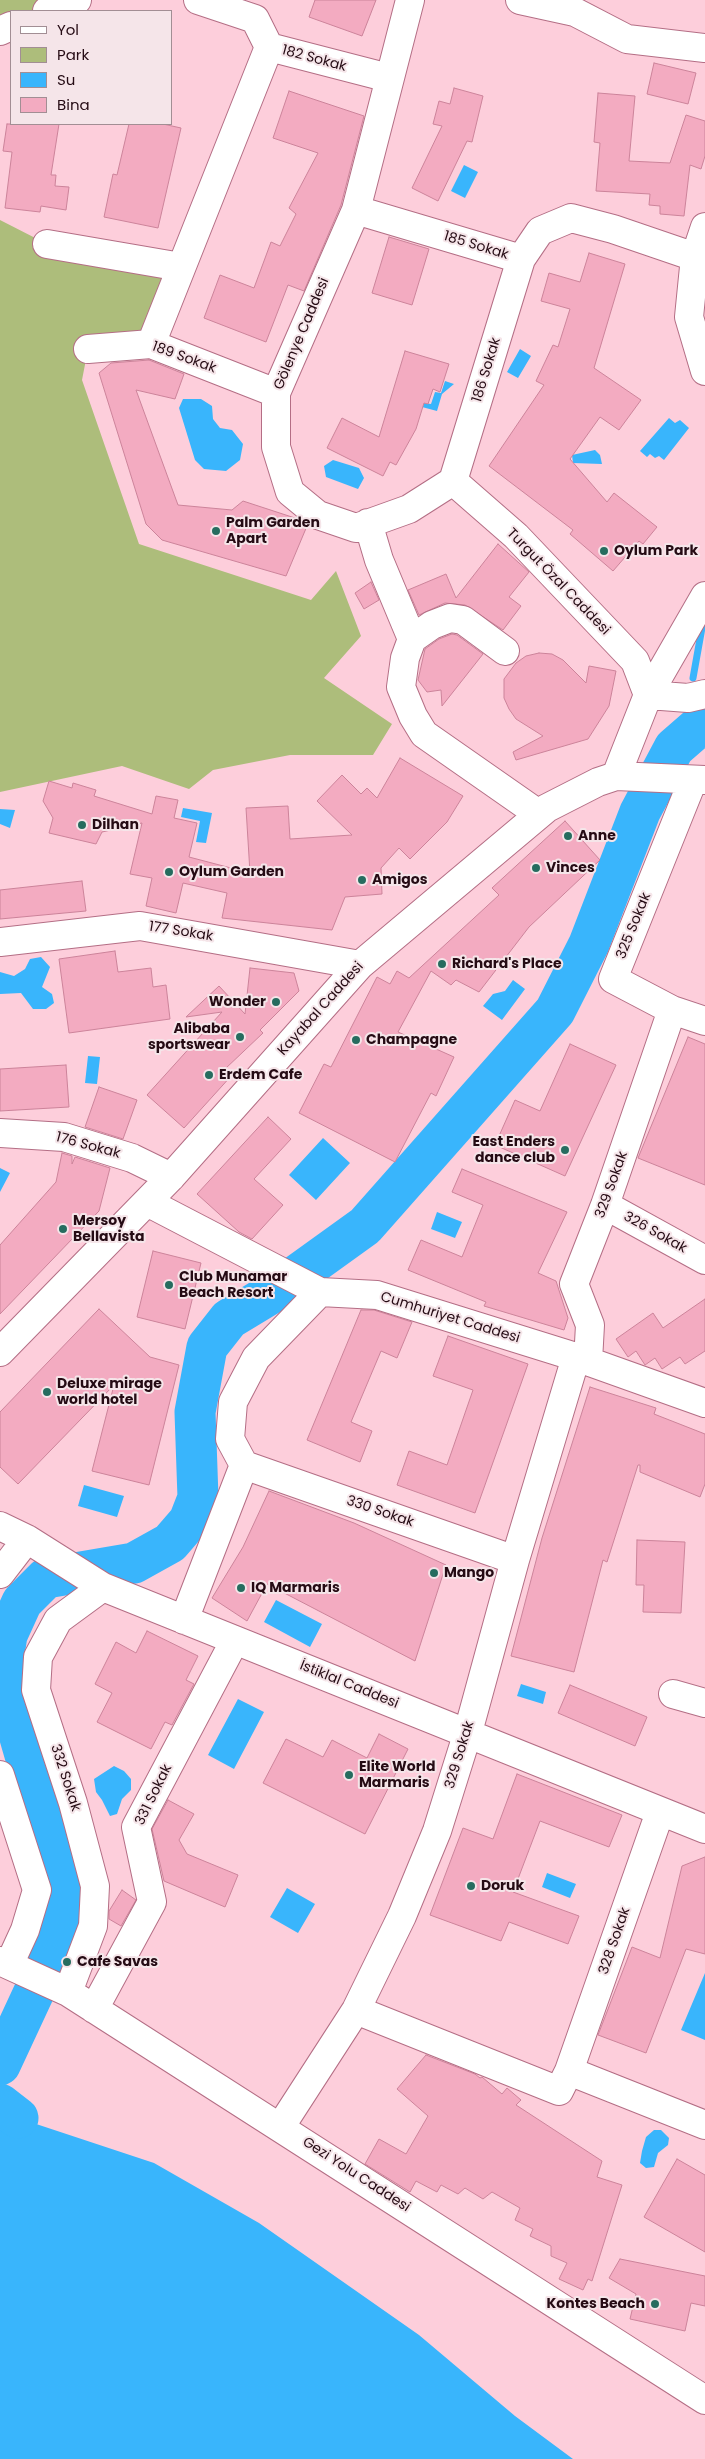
<!DOCTYPE html>
<html>
<head>
<meta charset="utf-8">
<style>
	body { margin:0 }
	#map { position:relative; width:705px; height:2459px; overflow:hidden; background:#fdcedb; font-family:Poppins,sans-serif }
	canvas { display:block }
	.legend { position:absolute; left:10px; top:10px; width:162px; height:115px; box-sizing:border-box; background:#f5e5e9; border:1px solid #a28e94; margin:0; padding:6px 9px; list-style:none; font-size:15px; color:#250b14 }
	.legend li { display:flex; align-items:center; gap:10px; height:25px }
	.legend b { width:25px; border:1px solid #a28e94 }
</style>
</head>
<body>
<div id="map">
<canvas width="705" height="2459"></canvas>
<ul class="legend">
<li><b style="height:6px;background:#fff"></b>Yol</li>
<li><b style="height:14px;background:#adbd7b"></b>Park</li>
<li><b style="height:14px;background:#39b5fc"></b>Su</li>
<li><b style="height:14px;background:#f3abc1"></b>Bina</li>
</ul>
</div>
<script>
const ctx = document.querySelector('canvas').getContext('2d');
ctx.lineJoin = 'round';
function fill(path, color) { ctx.fillStyle = color; ctx.fill(path, 'evenodd'); }
const toPath = rows => new Path2D(rows.map(r => 'M' + r).join(''));
function trace(path, color, width, dash) { ctx.strokeStyle = color; ctx.lineWidth = width; ctx.lineCap = dash ? 'butt' : 'round'; ctx.setLineDash(dash || []); ctx.stroke(path); }
function drawText(font, color, halo, rows, align = 'center') {
  ctx.font = font + ' Poppins,sans-serif'; ctx.lineWidth = 4; ctx.setLineDash([]); ctx.textBaseline = 'middle'; ctx.strokeStyle = halo; ctx.fillStyle = color; for (const [text, x, y, turn = 0] of rows) {
    ctx.save(); ctx.translate(x, y); ctx.rotate((+turn || 0) * Math.PI / 180); ctx.textAlign = isNaN(turn) ? turn : align; if (halo) ctx.strokeText(text, 0, 0); ctx.fillText(text, 0, 0); ctx.restore();
  }
}
fill(toPath([
	[0,0,77,0,47,11,11,11,11,26,0,31],
	[0,220,47,244,181,267,151,344,88,349,82,380,139,544,311,600,336,571,361,636,324,678,392,724,373,755,290,755,213,770,189,789,122,766,0,792]
]), '#adbd7b');
fill(toPath([
	[464,165,478,172,465,198,451,191],
	[520,349,531,356,518,378,507,372],
	[445,381,454,384,442,394,437,411,422,407,423,403,431,404,435,392,441,393],
	[183,399,201,399,212,406,213,419,220,428,232,430,243,444,240,460,226,471,204,469,195,460,179,408],
	[669,418,675,423,680,420,689,428,664,460,659,456,655,458,650,454,647,457,640,451],
	[595,450,600,455,602,464,573,463,572,455],
	[333,460,359,468,364,478,358,489,326,477,324,466],
	[183,808,212,813,206,843,196,842,200,821,181,817],
	[0,809,15,810,10,828,0,824],
	[41,957,50,967,42,987,52,994,54,1003,46,1009,33,1009,21,993,0,994,0,972,14,976,25,969,30,959],
	[513,980,525,989,502,1020,483,1006,493,994,505,991],
	[88,1056,100,1057,97,1084,85,1083],
	[323,1138,350,1163,316,1200,289,1175],
	[0,1168,10,1173,0,1192],
	[437,1212,462,1222,455,1238,431,1229],
	[84,1485,124,1496,117,1517,78,1506],
	[276,1600,322,1624,310,1647,264,1622],
	[521,1684,546,1692,543,1704,517,1696],
	[238,1699,264,1712,234,1769,208,1755],
	[114,1766,124,1771,131,1779,131,1790,122,1799,117,1814,110,1816,102,1800,96,1792,94,1779],
	[547,1873,576,1884,570,1898,542,1887],
	[287,1888,315,1904,298,1933,270,1917],
	[705,1973,705,2040,681,2030],
	[0,2116,18,2118,154,2163,259,2223,419,2335,515,2416,573,2459,0,2459],
	[654,2130,661,2130,669,2138,668,2145,658,2153,654,2167,646,2168,640,2163,642,2151,646,2137]
]), '#39b5fc');
trace(toPath([
	[693,678,703,622],
	[683,740,687,717]
]), '#39b5fc', 7);
trace(toPath([
	[0,2065,54,1949,61,1922,61,1879,10,1703,4,1654,7,1635,22,1602,46,1578,134,1563,170,1543,189,1521,198,1498,195,1412,207,1347,229,1319,272,1293,365,1226,555,1011,589,944,640,812,674,748,697,728,705,725],
	[0,2104,18,2118]
]), '#39b5fc', 41);
const building = toPath([
	[315,0,376,0,362,36,309,17,315,0],
	[654,63,696,73,688,104,647,94,654,63],
	[454,88,483,96,472,142,467,141,438,201,412,188,442,126,433,124,439,101,450,104,454,88],
	[289,91,364,116,341,205,304,291,288,285,266,342,204,318,220,275,254,288,271,242,280,246,296,214,289,208,318,153,273,138,289,91],
	[598,93,635,96,629,161,670,163,686,115,705,121,705,156,701,169,690,165,684,216,660,214,660,206,649,205,650,194,596,191,600,143,594,142,598,93],
	[7,124,59,124,51,175,56,175,55,186,69,187,66,210,41,206,40,212,5,208,12,152,3,151,7,124],
	[129,124,163,124,181,128,158,228,104,217,113,174,117,175,129,124],
	[389,237,429,249,412,305,372,293,389,237],
	[589,253,625,264,594,368,641,400,619,430,600,417,570,459,607,502,614,493,657,527,643,544,639,541,613,571,570,534,573,530,489,466,544,385,536,381,553,345,558,347,570,309,541,301,549,273,580,282,589,253],
	[405,351,449,364,440,392,433,389,428,404,424,403,416,429,396,465,390,462,383,476,327,448,342,418,379,437,405,351],
	[149,360,184,374,175,399,136,390,178,505,232,510,243,501,298,519,307,526,286,576,162,540,146,524,99,373,111,363,149,360],
	[498,544,529,572,509,597,521,606,503,630,465,605,445,603,419,615,408,590,446,574,456,598,498,544],
	[371,582,379,600,364,609,355,593,371,582],
	[452,634,457,635,483,654,442,706,441,690,427,692,418,680,425,649,439,639,452,634],
	[539,653,552,654,563,660,586,683,589,666,616,671,609,706,588,739,516,760,513,752,543,736,516,719,509,709,504,698,504,679,516,663,526,656,539,653],
	[400,758,463,796,447,822,410,859,399,848,381,868,382,894,345,897,332,930,222,918,227,893,183,883,176,913,146,906,152,878,130,874,142,823,102,832,96,844,49,833,53,818,43,801,49,781,72,788,73,783,96,790,94,796,152,814,156,796,178,800,174,818,197,823,189,857,250,873,246,808,288,806,290,839,352,835,317,801,342,775,361,794,367,788,377,798,400,758],
	[565,821,600,860,529,927,479,992,456,980,451,985,431,971,398,1032,454,1057,436,1096,431,1093,395,1162,299,1113,324,1064,331,1067,377,977,390,984,397,971,409,978,499,895,492,888,565,821],
	[82,881,86,911,0,919,0,890,82,881],
	[115,951,118,972,151,968,153,987,166,985,170,1019,69,1033,59,959,115,951],
	[250,968,294,973,299,991,260,1030,263,1033,225,1069,232,1075,184,1128,147,1095,222,1012,186,1017,219,986,245,1014,250,968],
	[688,1037,705,1044,705,1185,638,1158,688,1037],
	[570,1044,616,1065,565,1176,495,1145,515,1100,540,1111,570,1044],
	[66,1065,69,1107,0,1111,0,1069,66,1065],
	[99,1087,137,1100,123,1139,85,1127,99,1087],
	[268,1117,291,1139,254,1179,283,1205,252,1239,239,1232,197,1194,268,1117],
	[62,1153,72,1156,72,1164,75,1157,110,1168,99,1211,0,1314,0,1245,56,1182,62,1153],
	[462,1169,567,1212,538,1273,556,1281,568,1318,564,1330,484,1306,486,1302,408,1270,421,1240,462,1257,483,1205,452,1192,462,1169],
	[153,1251,201,1263,185,1329,137,1317,153,1251],
	[705,1299,705,1351,685,1364,680,1357,662,1369,655,1358,645,1365,636,1351,628,1357,616,1339,653,1313,663,1328,705,1299],
	[99,1309,150,1357,179,1365,149,1485,92,1471,114,1385,18,1484,0,1467,0,1412,99,1309],
	[361,1310,374,1310,412,1322,397,1358,381,1351,351,1422,372,1431,360,1462,307,1440,361,1310],
	[448,1336,528,1364,475,1513,397,1485,409,1451,447,1465,473,1390,433,1376,448,1336],
	[590,1387,656,1408,654,1414,705,1434,705,1484,700,1497,640,1472,640,1465,638,1465,607,1562,603,1560,574,1672,511,1656,542,1538,590,1387],
	[269,1491,354,1523,446,1565,415,1661,267,1584,247,1621,212,1598,243,1547,269,1491],
	[637,1540,685,1542,681,1613,643,1612,644,1585,636,1585,637,1540],
	[147,1631,198,1656,186,1680,194,1684,172,1725,165,1722,151,1749,97,1722,112,1693,95,1684,116,1642,136,1653,147,1631],
	[570,1685,647,1717,635,1746,558,1713,570,1685],
	[379,1734,408,1749,365,1834,263,1783,286,1739,323,1757,332,1740,367,1758,379,1734],
	[517,1774,622,1815,609,1847,540,1821,513,1892,579,1916,568,1944,509,1922,501,1941,430,1915,463,1828,493,1839,517,1774],
	[168,1800,194,1814,179,1840,187,1854,238,1875,225,1907,164,1881,152,1829,168,1800],
	[705,1857,705,1954,686,1949,646,2053,598,2035,632,1947,660,1958,682,1866,705,1857],
	[122,1890,136,1900,121,1926,109,1919,109,1911,122,1890],
	[426,2055,475,2074,480,2078,482,2077,502,2094,507,2088,521,2100,516,2105,602,2161,597,2177,622,2185,592,2281,588,2279,583,2290,559,2279,567,2263,551,2256,551,2246,530,2236,533,2229,515,2220,520,2208,492,2192,483,2199,465,2188,458,2194,441,2185,437,2192,416,2181,410,2192,365,2164,379,2139,406,2154,428,2116,397,2089,426,2055],
	[677,2159,705,2175,705,2252,644,2217,677,2159],
	[620,2259,705,2276,705,2306,691,2303,685,2331,630,2319,636,2294,609,2278,620,2259]
]);
fill(building, '#f3abc1');
trace(building, '#cc839a', 1);
const minor = toPath([
	[198,0,255,19,269,47,389,78],
	[410,0,356,210,276,393,276,447,290,492,318,515,356,528,409,509,453,481],
	[520,0,575,12,627,39,705,48],
	[47,11,77,0],
	[0,31,11,26],
	[356,210,521,259],
	[705,227,695,257,689,317,705,371],
	[47,244,181,267],
	[151,344,269,47],
	[88,349,151,344,276,393],
	[453,481,521,259,540,231,571,218,613,229,695,257],
	[453,481,516,536,635,661,648,695,688,698,705,694],
	[368,523,379,560,412,639],
	[505,651,463,620,450,618,432,625,412,639,405,658,401,687,413,716,424,734,530,808],
	[616,776,648,695,705,596],
	[693,780,613,979,672,1010,705,1021],
	[0,942,140,926,360,965],
	[0,1133,64,1137,132,1158,171,1177],
	[147,1202,320,1292,377,1295,576,1357,705,1403],
	[605,1205,705,1260],
	[0,1352,171,1177,360,965,547,808,598,782,616,776,705,780],
	[588,1361,590,1325,574,1284,605,1205,672,1010],
	[244,1465,515,1560],
	[0,1526,27,1539,103,1587,705,1829],
	[0,1574,27,1539],
	[184,1620,244,1465,230,1439,233,1402,256,1358,320,1292],
	[673,1694,705,1703],
	[0,1775,37,1890,25,1930,9,1965],
	[0,1961,68,1992,705,2400],
	[68,1992,93,1926,95,1886,73,1803,36,1690,38,1657,58,1620,103,1587],
	[94,2009,152,1902,136,1827,235,1640],
	[356,2010,559,2091,569,2071,660,1812],
	[569,2071,705,2125],
	[281,2126,356,2010,402,1916,437,1831,468,1732,515,1560,576,1357]
]);
trace(minor, '#b46e85', 30);
trace(minor, '#fff', 28);
for (const [x, y, r, color] of [
	[216,531,5,"#266c5f"],
	[604,551,5,"#266c5f"],
	[82,825,5,"#266c5f"],
	[568,836,5,"#266c5f"],
	[536,868,5,"#266c5f"],
	[169,872,5,"#266c5f"],
	[362,880,5,"#266c5f"],
	[442,964,5,"#266c5f"],
	[276,1002,5,"#266c5f"],
	[240,1037,5,"#266c5f"],
	[356,1040,5,"#266c5f"],
	[209,1075,5,"#266c5f"],
	[565,1150,5,"#266c5f"],
	[63,1229,5,"#266c5f"],
	[169,1285,5,"#266c5f"],
	[47,1392,5,"#266c5f"],
	[434,1573,5,"#266c5f"],
	[241,1588,5,"#266c5f"],
	[349,1775,5,"#266c5f"],
	[471,1886,5,"#266c5f"],
	[67,1962,5,"#266c5f"],
	[655,2304,5,"#266c5f"]
]) { const dot = new Path2D(); dot.arc(x, y, r, 0, 2 * Math.PI); ctx.fillStyle = color; ctx.fill(dot); trace(dot, '#f5e5e9', 2); }
drawText('14px', '#250b14', '#f5e5e9', [
	["182 Sokak",314,59,15],
	["185 Sokak",476,246,17],
	["Gölenye Caddesi",302,334,-67],
	["189 Sokak",184,358,20],
	["186 Sokak",487,370,-73],
	["Turgut Özal Caddesi",558,582,46],
	["325 Sokak",634,926,-68],
	["177 Sokak",181,932,9],
	["Kayabal Caddesi",321,1009,-48],
	["176 Sokak",88,1146,15],
	["329 Sokak",612,1185,-70],
	["326 Sokak",655,1233,29],
	["Cumhuriyet Caddesi",450,1318,17],
	["330 Sokak",380,1512,19],
	["İstiklal Caddesi",349,1685,22],
	["329 Sokak",460,1755,-73],
	["332 Sokak",65,1778,72],
	["331 Sokak",154,1795,-64],
	["328 Sokak",615,1941,-71],
	["Gezi Yolu Caddesi",356,2175,33]
]);
drawText('bold 14px', '#250b14', '#f5e5e9', [
	["Palm Garden",226,523],
	["Apart",226,539],
	["Oylum Park",614,551],
	["Dilhan",92,825],
	["Anne",578,836],
	["Vinces",546,868],
	["Oylum Garden",179,872],
	["Amigos",372,880],
	["Richard's Place",452,964],
	["Wonder",266,1002,"right"],
	["Alibaba",230,1029,"right"],
	["sportswear",230,1045,"right"],
	["Champagne",366,1040],
	["Erdem Cafe",219,1075],
	["East Enders",555,1142,"right"],
	["dance club",555,1158,"right"],
	["Mersoy",73,1221],
	["Bellavista",73,1237],
	["Club Munamar",179,1277],
	["Beach Resort",179,1293],
	["Deluxe mirage",57,1384],
	["world hotel",57,1400],
	["Mango",444,1573],
	["IQ Marmaris",251,1588],
	["Elite World",359,1767],
	["Marmaris",359,1783],
	["Doruk",481,1886],
	["Cafe Savas",77,1962],
	["Kontes Beach",645,2304,"right"]
], 'left');
</script>
</body>
</html>
